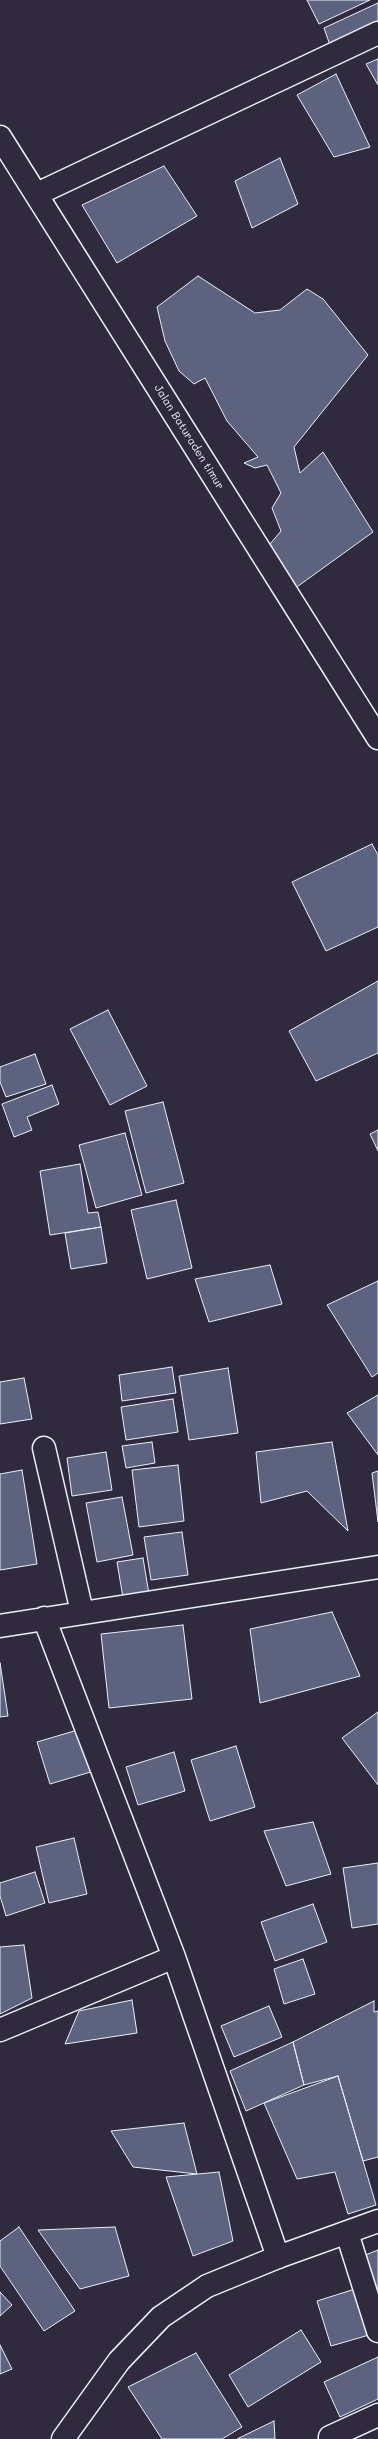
<!DOCTYPE html>
<html>
<head>
<meta charset="utf-8">
<style>
	body { margin:0 }
	canvas { display:block; background:#2f2a3d }
</style>
</head>
<body>
<canvas width="378" height="2439"></canvas>
<script>
const ctx = document.querySelector('canvas').getContext('2d');
ctx.lineJoin = 'round';
function fill(path, color) { ctx.fillStyle = color; ctx.fill(path, 'evenodd'); }
const toPath = rows => new Path2D(rows.map(r => 'M' + r).join(''));
function trace(path, color, width, dash) { ctx.strokeStyle = color; ctx.lineWidth = width; ctx.lineCap = dash ? 'butt' : 'round'; ctx.setLineDash(dash || []); ctx.stroke(path); }
function drawText(font, color, halo, rows, align = 'center') {
  ctx.font = font + ' Mali,sans-serif'; ctx.lineWidth = 4; ctx.setLineDash([]); ctx.textBaseline = 'middle'; ctx.strokeStyle = halo; ctx.fillStyle = color; for (const [text, x, y, turn = 0] of rows) {
    ctx.save(); ctx.translate(x, y); ctx.rotate((+turn || 0) * Math.PI / 180); ctx.textAlign = isNaN(turn) ? turn : align; if (halo) ctx.strokeText(text, 0, 0); ctx.fillText(text, 0, 0); ctx.restore();
  }
}
const building = toPath([
	[307,0,370,0,319,24,307,0],
	[378,3,378,24,331,48,324,28,378,3],
	[378,59,378,85,366,64,378,59],
	[336,74,370,147,334,157,297,95,336,74],
	[280,158,298,204,252,228,235,181,280,158],
	[164,166,197,216,117,263,82,205,164,166],
	[198,276,255,313,280,310,307,289,323,299,368,355,294,447,300,473,323,452,373,532,294,589,270,544,281,531,272,508,281,493,267,465,255,468,244,463,258,457,227,421,205,378,194,384,179,371,165,341,157,307,198,276],
	[372,844,378,855,378,927,326,951,292,882,372,844],
	[378,981,378,1053,316,1081,289,1031,378,981],
	[108,1010,147,1086,110,1105,70,1029,108,1010],
	[35,1054,46,1084,6,1097,0,1082,0,1067,35,1054],
	[52,1085,59,1104,27,1117,32,1130,14,1137,2,1104,52,1085],
	[163,1102,184,1183,146,1193,125,1111,163,1102],
	[378,1130,378,1151,370,1134,378,1130],
	[125,1133,142,1195,96,1208,79,1145,125,1133],
	[80,1164,88,1213,98,1212,101,1227,50,1235,40,1171,80,1164],
	[176,1200,192,1268,147,1279,131,1210,176,1200],
	[101,1227,107,1263,71,1269,65,1233,101,1227],
	[270,1265,282,1304,209,1322,195,1279,270,1265],
	[378,1281,378,1373,372,1377,327,1305,378,1281],
	[172,1367,176,1393,122,1401,119,1375,172,1367],
	[228,1368,238,1433,189,1440,179,1376,228,1368],
	[24,1378,32,1419,0,1424,0,1382,24,1378],
	[378,1395,378,1455,347,1413,378,1395],
	[173,1399,178,1432,126,1440,121,1407,173,1399],
	[152,1442,155,1463,126,1468,122,1446,152,1442],
	[332,1442,348,1531,307,1491,261,1503,256,1452,332,1442],
	[106,1452,112,1490,72,1496,67,1458,106,1452],
	[178,1465,184,1521,139,1527,132,1470,178,1465],
	[22,1470,37,1564,0,1570,0,1474,22,1470],
	[378,1471,378,1522,372,1473,378,1471],
	[122,1497,133,1555,97,1562,86,1503,122,1497],
	[182,1532,188,1575,151,1580,144,1537,182,1532],
	[143,1558,149,1594,123,1598,117,1562,143,1558],
	[332,1612,360,1676,260,1703,250,1629,332,1612],
	[183,1625,192,1699,109,1708,101,1634,183,1625],
	[0,1663,8,1716,0,1717,0,1663],
	[378,1712,378,1785,342,1738,378,1712],
	[81,1729,94,1771,50,1784,37,1742,81,1729],
	[236,1746,255,1807,210,1821,191,1760,236,1746],
	[174,1752,185,1791,138,1805,126,1767,174,1752],
	[313,1822,331,1874,286,1886,264,1831,313,1822],
	[74,1838,87,1894,49,1903,36,1847,74,1838],
	[378,1863,378,1924,352,1928,343,1868,378,1863],
	[35,1872,45,1903,6,1916,0,1896,0,1883,35,1872],
	[313,1904,327,1942,275,1961,261,1922,313,1904],
	[24,1945,32,1998,0,2014,0,1947,24,1945],
	[303,1959,315,1994,284,2004,274,1969,303,1959],
	[132,2000,137,2033,65,2044,79,2011,132,2000],
	[374,2001,374,2012,378,2011,378,2157,363,2161,338,2076,304,2085,293,2042,374,2001],
	[269,2006,282,2037,234,2057,221,2026,269,2006],
	[293,2042,304,2085,246,2111,230,2071,293,2042],
	[338,2076,376,2205,348,2214,335,2172,297,2179,264,2103,338,2076],
	[184,2123,197,2174,133,2167,111,2131,184,2123],
	[219,2172,233,2241,193,2256,166,2177,219,2172],
	[19,2227,75,2311,44,2331,0,2266,0,2241,19,2227],
	[115,2227,129,2276,80,2289,38,2230,115,2227],
	[378,2250,378,2307,358,2258,378,2250],
	[355,2289,369,2335,331,2346,317,2301,355,2289],
	[0,2292,12,2305,0,2316,0,2292],
	[301,2330,321,2362,248,2407,229,2375,301,2330],
	[0,2345,12,2369,0,2374,0,2345],
	[196,2353,242,2427,222,2439,162,2439,128,2387,196,2353],
	[378,2357,378,2399,340,2417,324,2382,378,2357],
	[274,2421,275,2439,237,2439,274,2421]
]);
fill(building, '#5d637f');
trace(building, '#e8f1f8', 1);
const street = toPath([
	[37,194,378,33],
	[44,1448,82,1612],
	[44,1618,174,1957,278,2257],
	[0,1626,378,1567],
	[0,2030,174,1957],
	[347,2233,378,2331],
	[330,2437,378,2415]
]);
const secondary = toPath([
	[63,2439,119,2361,161,2317,207,2286,278,2257,378,2221]
]);
const primary = toPath([
	[0,137,378,738]
]);
trace(street, '#e8f1f8', 25);
trace(secondary, '#e8f1f8', 25);
trace(primary, '#e8f1f8', 25);
trace(street, '#2f2a3d', 22);
trace(secondary, '#2f2a3d', 22);
trace(primary, '#2f2a3d', 22);
drawText('11px', '#e8f1f8', '#2f2a3d', [
	["Jalan Baturaden timur",189,437,58]
]);
</script>
</body>
</html>
